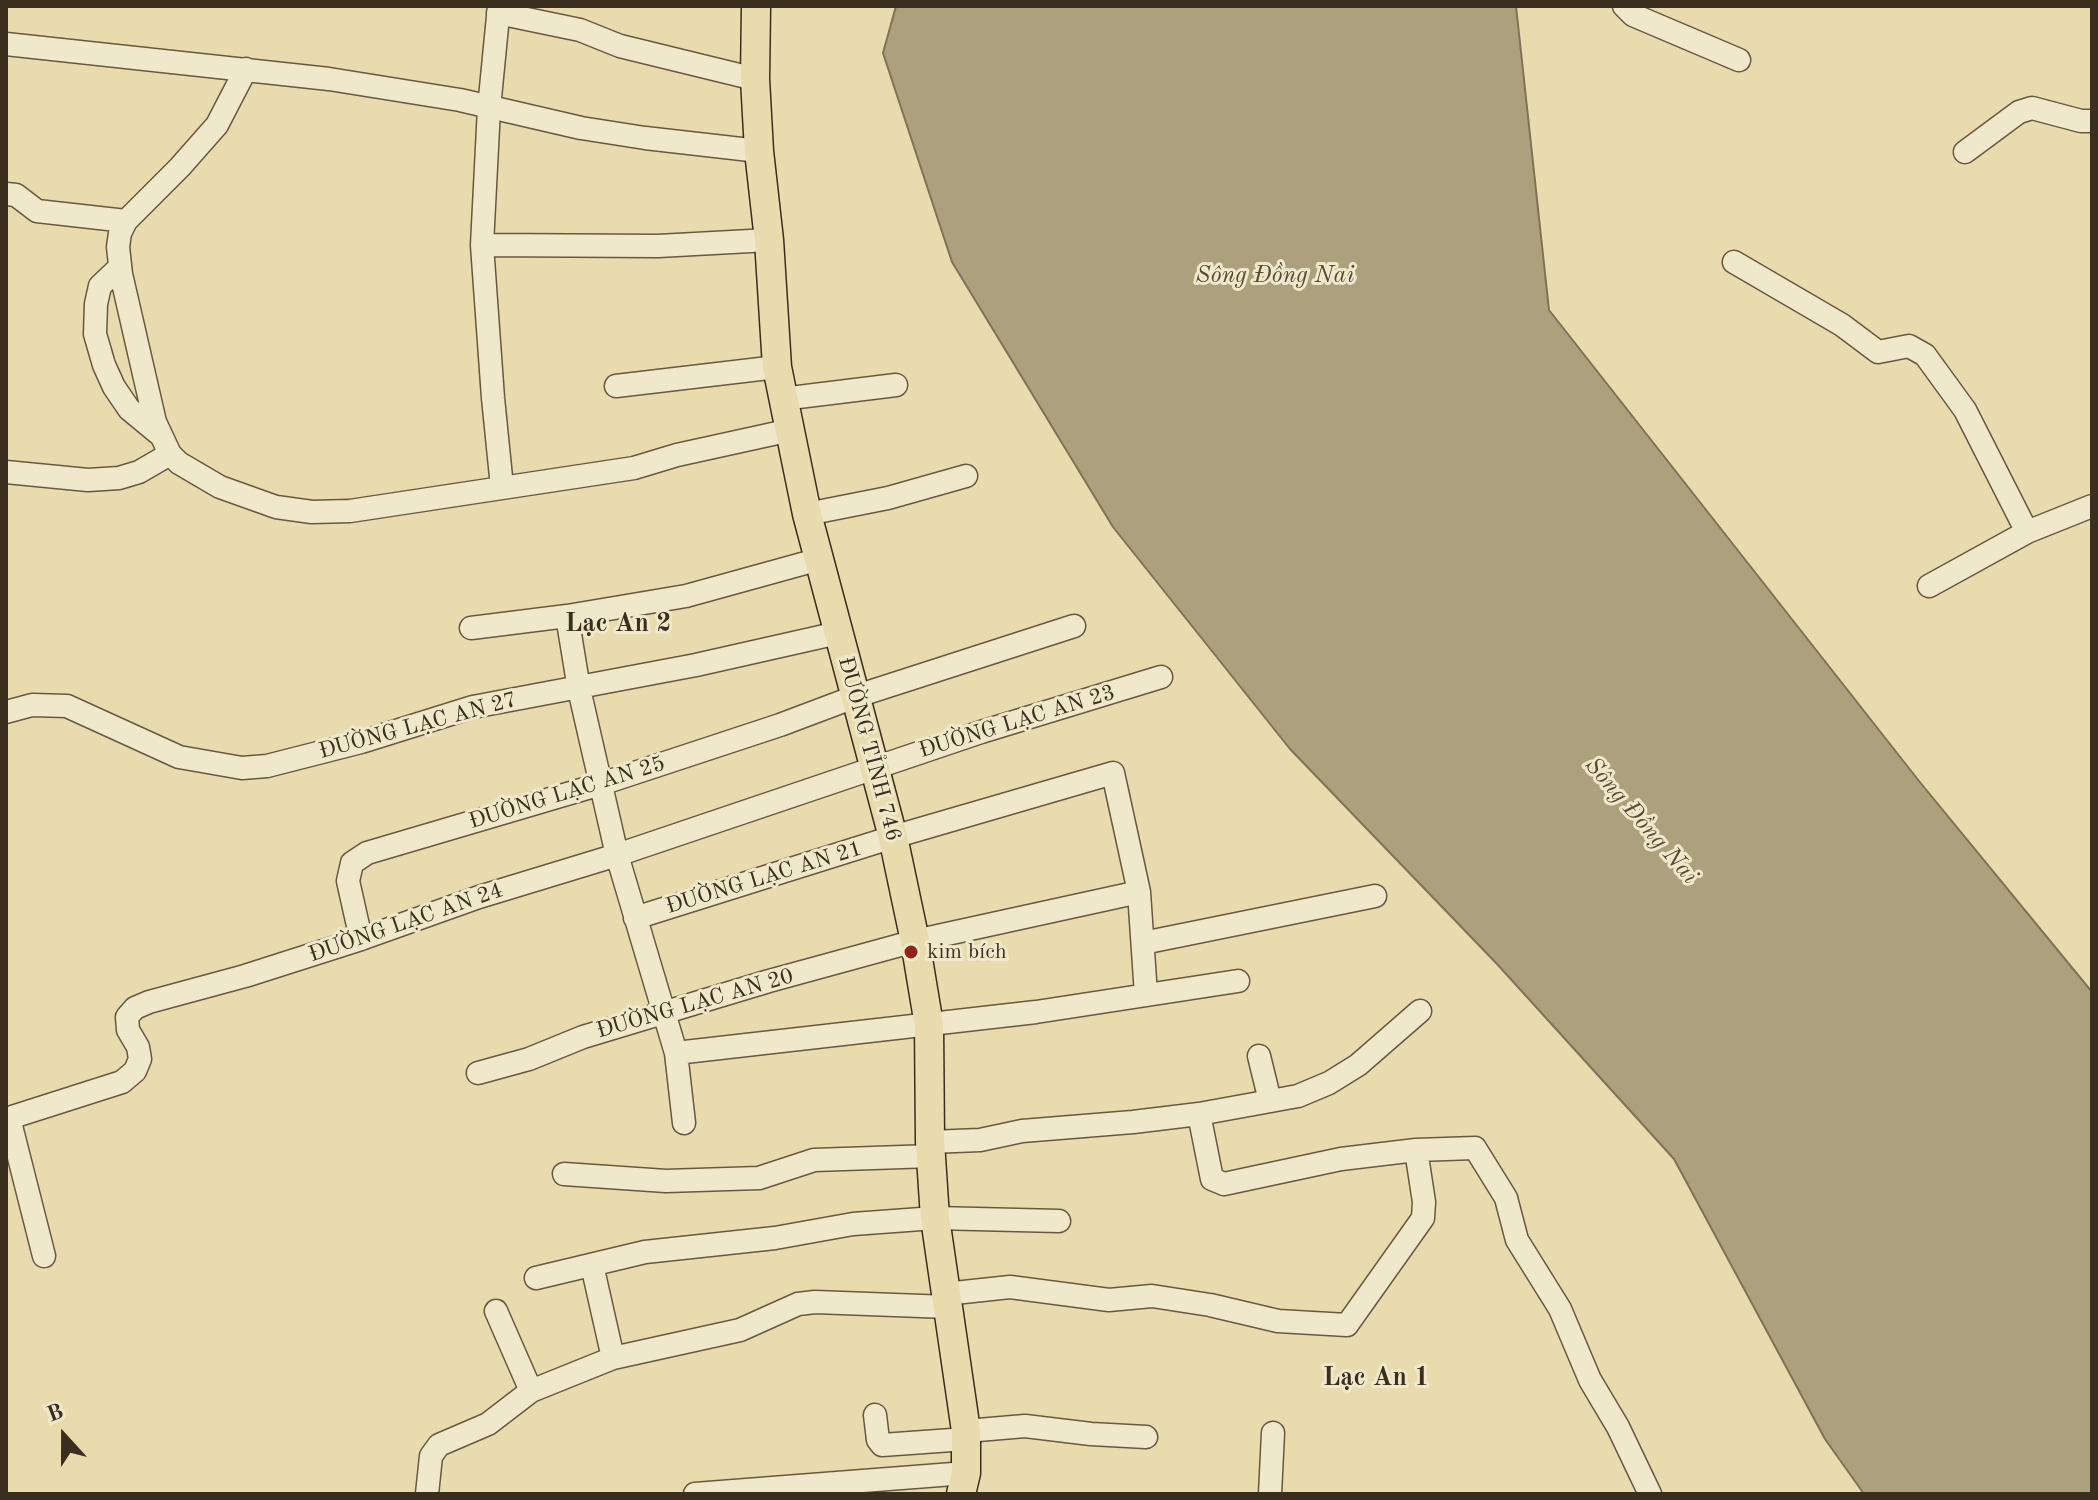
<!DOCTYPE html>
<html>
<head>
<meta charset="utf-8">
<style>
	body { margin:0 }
	#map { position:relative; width:2098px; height:1500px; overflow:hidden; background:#e8dbad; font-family:"Old Standard TT",serif }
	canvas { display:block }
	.frame { position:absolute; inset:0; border:8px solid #3a2e1e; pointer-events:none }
	.north { position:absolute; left:24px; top:1396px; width:80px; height:80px; -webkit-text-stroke:6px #f0e8ca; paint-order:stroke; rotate:339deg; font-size:22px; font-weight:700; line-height:32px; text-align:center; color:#3a2e1e }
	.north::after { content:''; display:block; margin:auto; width:28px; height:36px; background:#3a2e1e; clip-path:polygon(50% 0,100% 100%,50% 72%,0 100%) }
</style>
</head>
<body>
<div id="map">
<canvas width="2098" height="1500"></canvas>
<div class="frame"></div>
<div class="north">B</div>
</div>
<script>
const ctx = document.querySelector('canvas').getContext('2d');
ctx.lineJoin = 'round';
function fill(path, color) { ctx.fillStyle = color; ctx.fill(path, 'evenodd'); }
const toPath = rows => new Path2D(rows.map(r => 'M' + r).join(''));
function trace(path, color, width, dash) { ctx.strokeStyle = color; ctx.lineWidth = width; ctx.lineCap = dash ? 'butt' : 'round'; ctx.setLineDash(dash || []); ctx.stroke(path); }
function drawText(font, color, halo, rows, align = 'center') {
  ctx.font = font + ' "Old Standard TT",serif'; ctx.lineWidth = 6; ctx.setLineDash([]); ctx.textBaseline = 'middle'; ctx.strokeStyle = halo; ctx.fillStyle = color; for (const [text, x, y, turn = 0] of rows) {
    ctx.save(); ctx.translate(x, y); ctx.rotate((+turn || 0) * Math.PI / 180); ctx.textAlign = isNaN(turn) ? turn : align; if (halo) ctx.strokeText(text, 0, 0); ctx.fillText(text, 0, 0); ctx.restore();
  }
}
const water = toPath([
	[896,6,1516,6,1549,310,1919,781,2092,992,2092,1494,1864,1494,1825,1439,1674,1159,1497,964,1290,749,1113,527,952,262,883,53,896,6]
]);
fill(water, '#ada07c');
trace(water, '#7f7256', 2);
const minor = toPath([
	[499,6,489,108,482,245,493,398,502,487],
	[1624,6,1633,15,1739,60],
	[498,13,580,30,620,46,755,79],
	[6,44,329,79,460,100,581,128,645,138,759,151],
	[246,69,217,125,180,167,126,221,120,233,118,247,121,274,155,422,170,454,179,463,220,487,276,507,312,512,350,511,634,468,677,455,791,430],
	[1965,152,2019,112,2032,108,2081,121,2092,121],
	[6,194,16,195,37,211,126,221],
	[482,245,658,246,769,240],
	[1734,262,1842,325,1878,352,1909,346,1925,355,1965,410,2027,532],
	[120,267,100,286,96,304,95,334,104,365,114,387,129,409,158,433],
	[616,386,777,367],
	[782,399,896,385],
	[6,472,88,480,119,478,139,472,170,454],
	[807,514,888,498,966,476],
	[1929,586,2027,532,2092,506],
	[567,616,579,689,617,855,676,1053,684,1123],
	[471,628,567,616,686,596,820,559],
	[6,712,32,705,67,706,179,757,242,768,267,766,361,742,473,707,696,665,838,633],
	[635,918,893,837,1113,773,1139,892,1146,995],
	[361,939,348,881,352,863,367,853,601,784,780,725,857,696,1074,626],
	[1143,943,1375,896],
	[676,1053,1036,1012,1238,981],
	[1259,1056,1270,1101],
	[478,1073,529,1059,583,1037,769,981,915,941,1139,892],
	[1199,1114,1212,1179,1224,1184,1341,1159,1416,1150,1475,1148,1506,1198,1517,1240,1560,1309,1590,1380,1618,1427,1650,1494],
	[9,1118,44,1256],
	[6,1119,122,1082,135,1071,140,1059,138,1047,128,1030,127,1017,135,1008,149,1002,245,976,361,939,479,897,617,855,981,732,1161,677],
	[930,1142,980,1140,1022,1131,1133,1122,1199,1114,1298,1096,1329,1083,1358,1065,1420,1011],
	[564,1174,666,1181,759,1178,814,1160,932,1156],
	[592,1265,613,1358],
	[536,1278,645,1252,775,1238,853,1224,935,1218,1059,1221],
	[945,1294,1010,1287,1109,1300,1152,1296,1210,1305,1278,1321,1347,1325,1423,1218,1424,1202,1416,1150],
	[496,1311,531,1391],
	[875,1415,878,1440,882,1445,966,1439],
	[966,1431,1025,1426,1091,1434,1146,1437],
	[427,1494,431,1456,439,1445,488,1424,531,1391,613,1358,740,1330,798,1304,815,1302,948,1307],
	[695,1494,966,1473],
	[1270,1494,1273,1433]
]);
const major = toPath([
	[756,6,755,79,759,151,769,240,777,367,807,514,893,837,915,941,929,1025,930,1142,935,1218,966,1431,966,1473,961,1494]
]);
trace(minor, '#665942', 25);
trace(major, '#3a2e1e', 31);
trace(minor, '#f0e8ca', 22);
trace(major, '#e8dbad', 28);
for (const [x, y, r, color] of [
	[911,952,8,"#8f2418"]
]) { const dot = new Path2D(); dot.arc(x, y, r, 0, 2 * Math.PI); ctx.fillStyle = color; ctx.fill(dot); trace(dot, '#f0e8ca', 3); }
drawText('22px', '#3a2e1e', '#f0e8ca', [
	["ĐƯỜNG LẠC AN 23",1017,722,-17],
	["ĐƯỜNG LẠC AN 27",418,726,-15],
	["ĐƯỜNG TỈNH 746",869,749,75],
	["ĐƯỜNG LẠC AN 25",567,793,-17],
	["ĐƯỜNG LẠC AN 21",764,878,-17],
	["ĐƯỜNG LẠC AN 24",406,923,-19],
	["ĐƯỜNG LẠC AN 20",695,1004,-16]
]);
drawText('22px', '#3a2e1e', '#f0e8ca', [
	["kim bích",927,952]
], 'left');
drawText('italic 24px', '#574a36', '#f0e8ca', [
	["Sông Đồng Nai",1275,276],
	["Sông Đồng Nai",1641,821,49]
]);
drawText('bold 26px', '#3a2e1e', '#f0e8ca', [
	["Lạc An 2",618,624],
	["Lạc An 1",1376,1378]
]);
</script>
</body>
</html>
